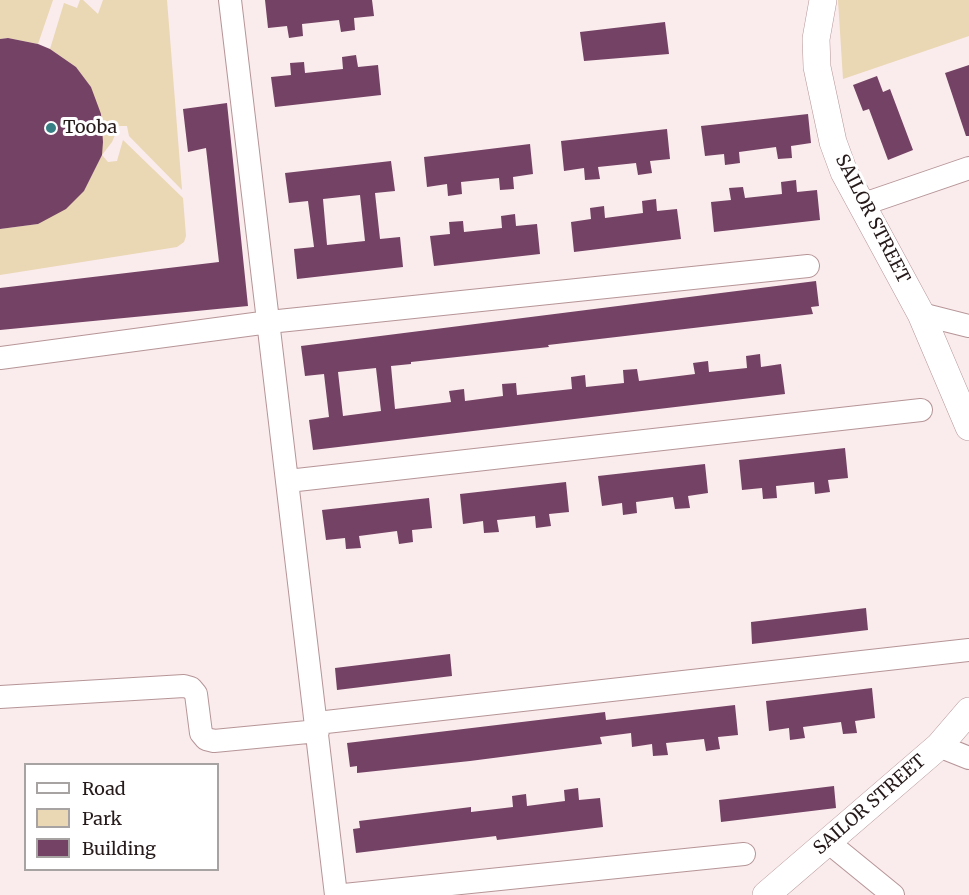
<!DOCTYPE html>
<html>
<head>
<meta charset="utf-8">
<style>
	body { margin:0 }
	#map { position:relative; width:969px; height:895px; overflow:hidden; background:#faebec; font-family:Merriweather,serif }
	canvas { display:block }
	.legend { position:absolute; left:24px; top:763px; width:195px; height:108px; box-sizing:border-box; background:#fff; border:2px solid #a8a3a3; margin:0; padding:8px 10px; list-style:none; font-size:18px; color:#261a1a }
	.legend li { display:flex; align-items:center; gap:12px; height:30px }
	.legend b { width:30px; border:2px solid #a8a3a3 }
</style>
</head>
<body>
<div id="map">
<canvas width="969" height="895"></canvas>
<ul class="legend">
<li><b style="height:8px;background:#fff"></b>Road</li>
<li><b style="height:16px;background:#ead7b3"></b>Park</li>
<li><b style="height:16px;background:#744264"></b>Building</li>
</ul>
</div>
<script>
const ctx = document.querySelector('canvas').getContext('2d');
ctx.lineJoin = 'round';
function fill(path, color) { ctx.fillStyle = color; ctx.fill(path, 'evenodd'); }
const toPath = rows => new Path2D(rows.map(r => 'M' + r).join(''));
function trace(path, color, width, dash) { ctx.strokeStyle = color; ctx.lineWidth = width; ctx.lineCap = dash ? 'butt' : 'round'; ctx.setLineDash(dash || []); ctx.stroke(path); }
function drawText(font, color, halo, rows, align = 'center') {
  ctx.font = font + ' Merriweather,serif'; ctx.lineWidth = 6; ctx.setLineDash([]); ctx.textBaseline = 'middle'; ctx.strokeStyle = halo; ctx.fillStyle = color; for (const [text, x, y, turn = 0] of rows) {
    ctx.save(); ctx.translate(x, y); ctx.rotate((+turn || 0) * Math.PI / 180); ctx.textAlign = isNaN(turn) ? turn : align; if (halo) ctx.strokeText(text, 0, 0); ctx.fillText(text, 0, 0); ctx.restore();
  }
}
fill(toPath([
	[0,0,53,0,38,44,8,38,0,39],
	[80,0,83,0,98,14,103,0,167,0,182,190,129,136,127,126,119,126,112,142,102,155,108,162,117,161,123,140,183,198,186,236,184,242,177,247,0,275,0,229,38,224,84,191,102,155,91,87,76,67,50,49,64,3,77,8],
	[838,0,969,0,969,36,843,79]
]), '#ead7b3');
fill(toPath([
	[265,0,372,0,374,16,354,18,355,30,341,32,339,20,302,24,303,36,289,38,287,26,268,28],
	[665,22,669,54,584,61,580,32],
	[8,38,38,44,50,49,76,67,91,87,101,114,103,142,102,155,84,191,66,209,38,224,0,229,0,39],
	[356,55,358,67,378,65,381,95,275,107,271,77,291,75,290,63,304,62,305,73,343,69,342,57],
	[969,65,969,136,966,136,945,73],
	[877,76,883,92,890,89,913,150,888,160,869,109,863,111,853,85],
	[227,103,248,306,0,330,0,288,219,262,206,148,188,152,183,109],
	[808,114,811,143,791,146,792,158,778,159,776,147,739,152,740,163,725,165,724,154,705,156,701,126],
	[667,129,670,159,650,161,652,173,638,175,636,163,598,167,600,179,585,180,584,168,564,171,561,141],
	[530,144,533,174,513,177,514,189,500,190,499,178,461,182,462,194,448,196,447,184,427,187,424,157],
	[391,161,395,191,375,193,380,239,400,237,403,267,297,279,294,249,314,247,308,201,289,203,285,173],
	[360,195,365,241,327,245,323,199],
	[796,180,797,192,817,190,820,220,714,232,711,202,731,200,729,188,743,187,745,198,782,194,781,182],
	[656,199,657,211,677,209,681,239,574,252,571,222,591,219,590,208,604,206,605,218,643,213,642,201],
	[515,214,516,226,537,224,540,254,434,266,430,236,450,234,449,222,463,221,464,232,502,228,501,216],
	[816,281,819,306,811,307,813,314,548,345,549,347,411,362,411,364,391,366,395,409,451,402,449,391,464,389,465,401,503,396,502,384,516,383,517,395,572,389,571,377,585,375,586,387,624,383,623,370,637,369,639,381,695,374,693,363,708,361,709,372,747,368,746,356,760,354,761,367,781,364,785,394,313,450,309,420,329,417,324,374,305,376,301,346],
	[376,368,381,411,343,416,338,372],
	[845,448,848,478,828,480,830,492,815,494,814,482,776,486,777,498,763,499,762,488,742,490,739,460],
	[705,464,708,493,688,496,690,508,675,509,673,497,636,502,637,513,623,515,622,503,602,506,598,476],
	[566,482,569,512,549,514,551,526,536,528,535,516,497,520,499,532,484,533,483,521,463,524,460,494],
	[429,498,432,528,412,530,413,542,399,544,397,531,359,536,361,548,346,549,345,538,326,540,322,510],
	[866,608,868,630,752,644,751,622],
	[450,654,452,676,337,690,335,668],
	[872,688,875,718,855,721,857,733,843,734,841,722,803,727,805,738,790,740,789,728,769,731,766,701],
	[735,705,738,735,718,737,720,749,706,751,704,739,666,743,668,755,653,756,652,744,632,747,631,733,600,737,602,744,470,761,357,773,357,766,350,767,347,743,605,712,606,720],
	[834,786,836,808,721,822,719,800],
	[578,788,579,800,600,798,603,827,497,840,496,836,356,853,353,829,360,828,359,821,471,807,471,812,513,807,512,796,526,794,527,806,565,801,564,790]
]), '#744264');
const minor = toPath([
	[230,0,336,895],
	[861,205,969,168],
	[921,314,969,326],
	[0,358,269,322,808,266],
	[288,481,921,410],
	[0,697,184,686,191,688,196,694,201,733,206,739,214,741,318,731],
	[317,723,969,650],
	[939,746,969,758],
	[828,842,893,895],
	[344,895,744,854]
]);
const tertiary = toPath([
	[823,0,816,39,817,67,833,142,844,172,921,314,969,427],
	[766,895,939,746,969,711]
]);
trace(minor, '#b69597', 24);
trace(tertiary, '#b69597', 28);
trace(minor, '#fff', 22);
trace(tertiary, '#fff', 27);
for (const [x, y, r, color] of [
	[51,128,6,"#377f85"]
]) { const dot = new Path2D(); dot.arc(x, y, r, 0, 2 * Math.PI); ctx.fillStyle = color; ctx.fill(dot); trace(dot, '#fff', 2); }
drawText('18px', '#261a1a', '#fff', [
	["Tooba",63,128]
], 'left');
drawText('18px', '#261a1a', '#fff', [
	["SAILOR STREET",872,219,63],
	["SAILOR STREET",870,805,-41]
]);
</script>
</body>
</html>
